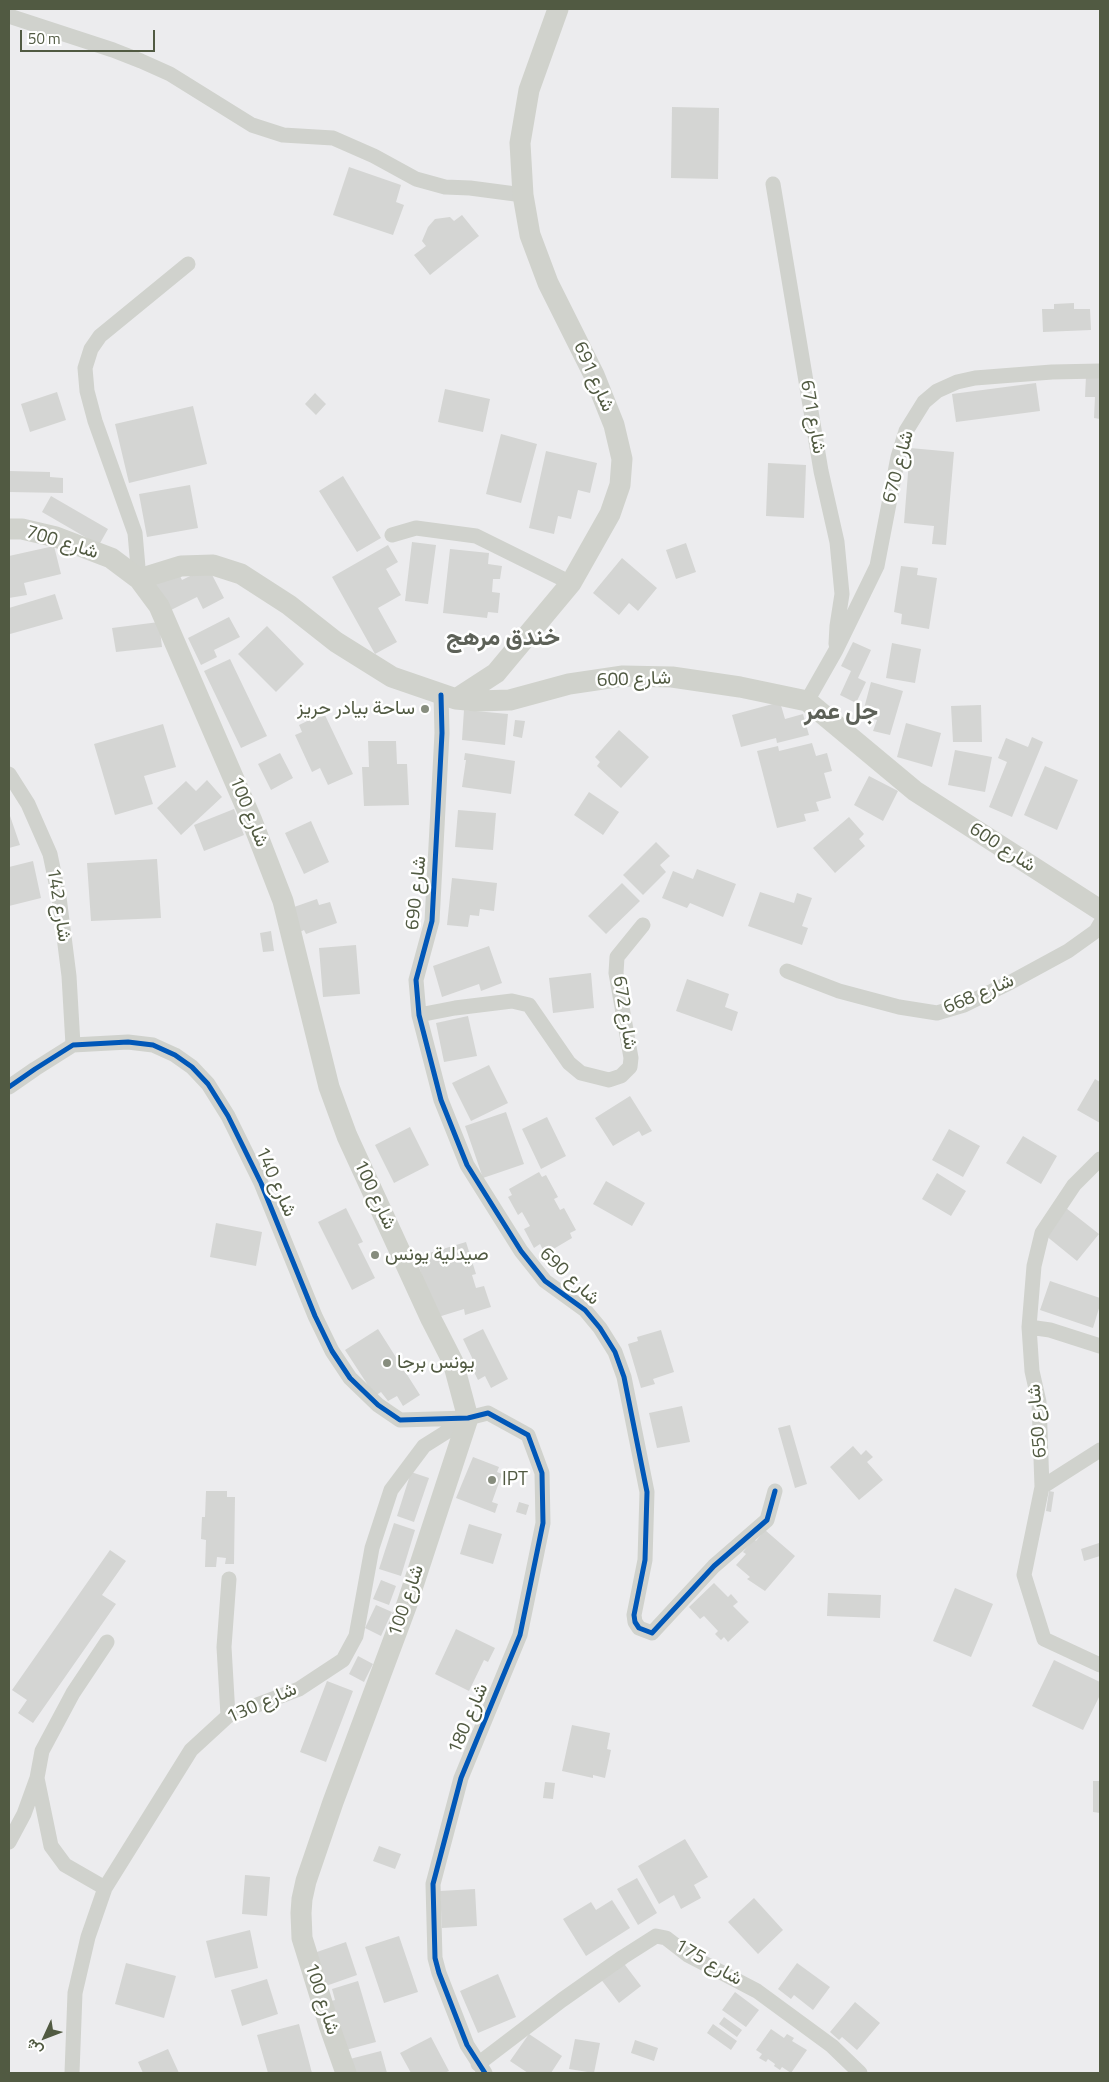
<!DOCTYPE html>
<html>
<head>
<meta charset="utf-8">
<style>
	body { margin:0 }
	#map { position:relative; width:1109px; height:2082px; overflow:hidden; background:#ececee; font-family:"Titillium Web",Vazirmatn,sans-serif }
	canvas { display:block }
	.frame { position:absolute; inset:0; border:10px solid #515a42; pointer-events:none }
	.north { position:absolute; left:20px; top:2012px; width:50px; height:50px; -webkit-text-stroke:4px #fff; paint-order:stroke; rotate:227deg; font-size:14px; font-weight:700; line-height:20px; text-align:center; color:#515a42 }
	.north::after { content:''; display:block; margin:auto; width:18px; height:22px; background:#515a42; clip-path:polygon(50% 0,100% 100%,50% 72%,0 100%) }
	.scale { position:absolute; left:20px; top:30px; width:135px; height:22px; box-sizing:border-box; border:2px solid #515a42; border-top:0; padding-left:6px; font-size:15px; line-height:18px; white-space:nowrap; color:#515a42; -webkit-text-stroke:4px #fff; paint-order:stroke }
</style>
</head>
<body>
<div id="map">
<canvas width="1109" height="2082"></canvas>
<div class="frame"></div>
<div class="north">ش</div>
<div class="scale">50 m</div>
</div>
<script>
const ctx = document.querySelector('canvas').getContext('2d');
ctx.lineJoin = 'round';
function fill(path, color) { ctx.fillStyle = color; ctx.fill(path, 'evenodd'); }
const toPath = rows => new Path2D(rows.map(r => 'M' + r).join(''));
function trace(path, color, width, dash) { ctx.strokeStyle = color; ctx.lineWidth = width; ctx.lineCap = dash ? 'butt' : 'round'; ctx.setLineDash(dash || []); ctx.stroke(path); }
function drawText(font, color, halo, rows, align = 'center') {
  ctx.font = font + ' "Titillium Web",Vazirmatn,sans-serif'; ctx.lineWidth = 5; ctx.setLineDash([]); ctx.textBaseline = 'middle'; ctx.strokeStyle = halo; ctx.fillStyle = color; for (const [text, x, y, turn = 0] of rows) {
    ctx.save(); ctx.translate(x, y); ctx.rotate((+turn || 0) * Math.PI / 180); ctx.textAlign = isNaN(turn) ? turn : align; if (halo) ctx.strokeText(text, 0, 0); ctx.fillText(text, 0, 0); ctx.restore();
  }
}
fill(toPath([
	[672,107,719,108,718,179,671,178],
	[349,167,401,185,396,202,404,205,393,235,333,215],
	[462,215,479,236,430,275,414,255,426,246,422,241,428,227,435,219,450,217,454,221],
	[1074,303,1074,309,1090,309,1091,330,1043,332,1042,309,1054,309,1054,304],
	[1086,376,1100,376,1100,419,1094,418,1095,397,1085,397],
	[1036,383,1040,411,956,422,952,394],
	[445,389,490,399,483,432,438,422],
	[57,392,66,420,30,432,21,404],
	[315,393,326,404,316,415,305,404],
	[193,406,207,464,129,483,115,424],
	[501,434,537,444,521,503,486,494],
	[910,448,954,452,946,545,932,544,934,526,904,523],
	[546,451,597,463,590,493,578,490,571,519,558,516,554,534,529,528],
	[768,463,806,465,804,518,766,516],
	[9,471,50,472,50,477,63,478,63,493,9,492],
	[343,476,381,538,357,552,319,491],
	[190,485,198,528,147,537,139,494],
	[51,496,108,529,99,545,42,512],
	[412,542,436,545,428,604,405,601],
	[686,543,696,572,676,579,666,550],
	[388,545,398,562,386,569,401,595,378,608,397,642,375,654,332,577],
	[54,546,61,574,24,583,27,595,9,598,9,556],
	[450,549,489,553,488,564,502,566,500,579,493,579,492,592,500,593,498,613,488,612,487,618,443,613],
	[622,558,657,588,638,611,629,603,619,615,593,593],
	[901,566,918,568,917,575,937,578,929,629,901,624,902,614,894,612],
	[208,567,224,598,203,609,197,597,169,611,154,582,177,570,182,580],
	[55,594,63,619,10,634,9,608],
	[229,617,240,637,214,650,217,657,201,665,188,638],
	[159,622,162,647,116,652,112,628],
	[267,626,304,664,276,692,238,654],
	[853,642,871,650,858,678,866,682,856,703,840,695,851,671,841,666],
	[892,643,921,649,915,683,886,678],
	[230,659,267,736,241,748,204,671],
	[871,682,903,691,890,735,873,731,877,720,862,716],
	[780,702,785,719,803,714,809,735,777,743,776,738,741,747,732,715],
	[981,705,982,742,953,742,951,706],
	[464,710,508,714,505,745,462,740],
	[324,713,353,774,328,785,320,768,312,772,295,735,302,732,299,725],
	[515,720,525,721,522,738,513,736],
	[906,723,941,733,932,767,897,757],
	[163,724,176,767,144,776,153,804,115,815,94,744],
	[619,730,649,757,621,788,597,766,600,762,595,757],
	[1032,737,1043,742,1012,817,989,807,1007,762,998,758,1006,738,1028,747],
	[368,741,396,741,397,764,407,764,409,805,364,806,362,767,369,767],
	[812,743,816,756,827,753,832,771,824,773,831,798,816,802,819,811,804,814,806,821,777,828,757,751,778,746,779,751],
	[955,750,992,757,985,792,948,785],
	[280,753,293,778,271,790,258,764],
	[465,753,515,761,511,794,462,787,466,760,464,760],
	[1045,766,1078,780,1057,830,1024,815],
	[869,776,898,791,883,821,854,805],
	[207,780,222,797,181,835,157,808,186,781,196,791],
	[589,792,619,812,603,835,574,815],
	[234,809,244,835,204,851,194,825],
	[458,810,496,813,493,850,455,847],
	[9,813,20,845,9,848],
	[849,817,864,834,859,839,865,846,835,873,813,848],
	[311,821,329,862,304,874,285,833],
	[656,842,670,856,660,865,666,872,643,895,623,875],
	[157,859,161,918,91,921,87,863],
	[33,861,41,898,9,906,9,867],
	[697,869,736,884,723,917,690,903,687,908,662,898,673,871,693,879],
	[452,878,497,883,494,911,480,909,479,916,470,915,468,927,447,925],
	[622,883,640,901,606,934,588,916],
	[760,892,794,903,797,893,812,898,802,926,808,928,802,945,748,926],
	[317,899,319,905,330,902,337,923,306,934,304,930,300,932,294,907],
	[271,931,274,951,263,952,260,933],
	[356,945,360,994,323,997,319,948],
	[489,946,502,983,481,991,479,984,442,997,433,966],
	[591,973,594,1008,553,1013,549,978],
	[687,979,729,994,725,1007,738,1012,732,1031,676,1011],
	[468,1016,477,1056,444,1062,436,1023],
	[489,1065,508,1103,471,1121,452,1083],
	[1095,1079,1100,1082,1100,1123,1077,1110],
	[630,1096,652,1131,642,1136,639,1131,613,1146,595,1118],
	[506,1112,524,1164,483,1178,465,1126],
	[547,1117,566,1156,541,1169,522,1129],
	[410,1127,429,1165,394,1183,375,1145],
	[949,1129,980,1146,963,1177,932,1160],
	[1023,1136,1057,1156,1041,1184,1006,1163],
	[539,1172,542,1177,546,1175,558,1197,554,1199,560,1210,564,1208,576,1230,570,1233,572,1238,545,1254,540,1244,534,1248,524,1229,530,1226,522,1212,518,1215,508,1197,512,1195,509,1189],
	[937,1173,966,1191,951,1216,922,1199],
	[606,1181,645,1203,632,1226,593,1204],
	[346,1208,363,1242,358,1244,375,1278,352,1290,318,1222],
	[1066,1208,1099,1234,1077,1261,1045,1235],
	[216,1223,262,1232,256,1266,210,1257],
	[466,1242,476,1274,472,1275,476,1288,484,1286,491,1307,465,1315,464,1309,435,1318,416,1257],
	[1050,1281,1100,1298,1100,1305,1093,1328,1040,1310],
	[378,1329,420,1395,403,1406,397,1396,388,1401,381,1392,375,1396,345,1350],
	[483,1329,508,1379,491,1388,485,1376,478,1380,472,1368,476,1366,463,1339],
	[661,1330,674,1372,653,1379,655,1384,641,1388,628,1344,638,1341,637,1337],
	[682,1406,690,1442,657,1448,649,1413],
	[790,1425,807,1484,795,1488,778,1428],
	[853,1446,861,1455,866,1450,873,1457,867,1462,883,1480,859,1500,830,1467],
	[473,1457,499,1467,497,1472,502,1474,492,1502,498,1504,495,1513,456,1498],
	[411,1472,429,1478,414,1522,397,1516],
	[206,1491,227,1491,227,1497,235,1497,234,1564,225,1564,226,1558,217,1557,216,1567,205,1567,206,1540,201,1539,202,1517,205,1517],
	[1049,1491,1054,1492,1051,1512,1046,1511],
	[519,1502,529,1505,526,1515,516,1512],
	[394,1523,415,1530,401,1576,379,1569],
	[469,1524,502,1534,493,1564,460,1554],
	[765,1530,795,1556,765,1591,747,1579,750,1577,736,1565,746,1554,743,1552,754,1539,756,1541],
	[1099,1543,1100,1556,1084,1561,1081,1549],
	[110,1550,126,1561,102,1595,116,1604,33,1723,18,1713,27,1700,12,1690],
	[381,1580,396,1586,389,1605,373,1599],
	[714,1583,728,1597,731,1594,738,1602,733,1606,749,1622,728,1642,724,1637,721,1640,715,1634,718,1631,704,1616,700,1619,689,1607],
	[955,1588,993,1604,971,1657,933,1641],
	[828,1593,881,1595,880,1618,827,1616],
	[376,1605,392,1612,381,1636,365,1628],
	[456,1629,495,1648,488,1662,484,1660,469,1691,435,1674],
	[358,1656,373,1664,364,1682,349,1674],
	[1054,1660,1100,1682,1100,1695,1083,1730,1032,1706],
	[327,1681,353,1691,326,1762,300,1752],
	[572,1725,610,1733,607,1749,611,1750,605,1778,593,1775,593,1778,562,1771],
	[1093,1781,1100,1781,1100,1813,1093,1812],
	[545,1782,555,1783,553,1799,543,1798],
	[685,1839,708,1877,694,1885,701,1898,681,1909,674,1895,659,1904,638,1866],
	[379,1846,401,1854,395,1869,373,1861],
	[245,1875,270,1877,267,1916,242,1914],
	[637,1878,657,1913,638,1925,617,1889],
	[475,1889,477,1926,442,1928,440,1891],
	[754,1898,783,1930,758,1954,728,1922],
	[612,1900,630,1928,586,1956,563,1919,591,1902,596,1910],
	[250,1930,258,1968,215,1978,206,1941],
	[399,1936,418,1992,384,2003,365,1947],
	[346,1942,357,1975,323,1987,311,1954],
	[622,1961,641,1986,619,2003,600,1978],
	[126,1963,176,1976,164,2018,115,2004],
	[797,1963,830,1987,813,2010,794,1995,791,1999,778,1989],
	[498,1974,516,2017,478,2033,460,1991],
	[267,1979,278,2014,242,2026,231,1990],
	[358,1981,376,2042,342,2051,328,2002,335,2000,332,1989],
	[735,1992,759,2010,746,2027,722,2010],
	[855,2002,880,2023,857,2050,842,2037,839,2040,830,2032],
	[724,2017,742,2030,737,2037,719,2024],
	[299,2024,312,2073,268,2073,257,2035],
	[713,2024,737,2041,731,2050,707,2033],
	[771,2029,784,2038,787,2034,794,2038,792,2041,807,2050,791,2073,782,2067,780,2070,774,2066,775,2064,768,2059,766,2062,759,2058,762,2054,756,2050],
	[529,2034,562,2056,551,2073,528,2073,510,2061],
	[431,2037,449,2071,444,2073,411,2073,400,2053],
	[575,2039,600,2043,594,2073,569,2069],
	[635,2040,658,2048,654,2061,631,2053],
	[168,2049,179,2073,143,2073,138,2062],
	[381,2051,387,2073,350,2073,346,2060]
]), '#d4d5d3');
trace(toPath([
	[9,16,113,50,141,61,170,74,252,125,283,135,333,138,374,156,416,179,445,187,470,188,523,195],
	[773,184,821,471,837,542,842,594,837,626,836,644],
	[392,535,416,528,476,536,571,583],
	[139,579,135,533,95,421,87,391,85,368,91,349,100,336,188,264],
	[441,695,442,733,432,921,416,980,419,1015,441,1100,467,1165,521,1251,545,1281,585,1310,600,1328,615,1352,624,1377,647,1492,645,1560,634,1615,635,1622,639,1628,652,1633,714,1566,767,1520,775,1491],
	[807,701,836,650,877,566,898,457,906,431,924,402,937,391,957,382,975,378,1052,372,1100,371],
	[9,774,28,804,50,854,59,897,69,976,73,1045],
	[787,971,839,991,899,1007,937,1013,964,1005,1011,982,1068,951,1096,931,1100,924],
	[419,1015,455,1008,512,1001,529,1005,569,1063,581,1073,609,1080,621,1076,630,1067,631,1058,616,973,617,957,643,925],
	[9,1087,35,1069,73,1045,128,1042,153,1045,175,1055,192,1067,208,1084,228,1116,261,1183,315,1316,332,1351,350,1378,378,1405,400,1420,468,1418,488,1413,528,1435,542,1473,543,1523,520,1635,461,1778,433,1884,435,1958,439,1973,467,2045,485,2073],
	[1100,1159,1074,1185,1042,1233,1034,1266,1029,1327,1032,1371,1039,1402,1042,1487,1024,1575,1044,1639,1100,1665],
	[1029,1327,1050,1330,1100,1346],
	[1042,1487,1100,1450],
	[228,1716,224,1647,229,1579],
	[37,1778,42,1751,73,1693,107,1642],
	[9,1842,24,1814,37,1778,51,1846,65,1865,105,1888],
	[478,2064,562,2000,623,1957,656,1936,666,1938,688,1955,757,1991,832,2046,860,2073],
	[72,2073,75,1993,88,1937,105,1888,191,1750,228,1716,299,1689,343,1660,356,1636,372,1548,391,1490,424,1446,467,1419]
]), '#d0d2cd', 15);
trace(toPath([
	[9,529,22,529,56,537,111,558,139,579,159,606,252,821,283,901,329,1087,347,1136,431,1319,453,1362,468,1418,407,1604,333,1802,306,1881,302,1899,301,1913,302,1938,329,2025,346,2073],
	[139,579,181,566,213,565,241,574,289,605,336,642,392,677,456,699,477,701,510,700,569,684,623,676,672,677,740,687,807,701,915,791,1100,910],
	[456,699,496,673,571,583,610,514,620,485,622,459,614,425,594,375,548,283,530,235,523,195,520,143,529,90,558,9]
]), '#d0d2cc', 21);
trace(toPath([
	[441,695,442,733,432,921,416,980,419,1015,441,1100,467,1165,521,1251,545,1281,585,1310,600,1328,615,1352,624,1377,647,1492,645,1560,634,1615,635,1622,639,1628,652,1633,714,1566,767,1520,775,1491],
	[9,1087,35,1069,73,1045,128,1042,153,1045,175,1055,192,1067,208,1084,228,1116,261,1183,315,1316,332,1351,350,1378,378,1405,400,1420,468,1418,488,1413,528,1435,542,1473,543,1523,520,1635,461,1778,433,1884,435,1958,439,1973,467,2045,485,2073]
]), '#0057b8', 5);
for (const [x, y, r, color] of [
	[425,709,5,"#878d7e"],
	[375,1255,5,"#878d7e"],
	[387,1363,5,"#878d7e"],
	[492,1480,5,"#878d7e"]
]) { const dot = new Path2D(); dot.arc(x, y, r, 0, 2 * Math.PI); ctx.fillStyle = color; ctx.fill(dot); trace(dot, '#fff', 2); }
drawText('19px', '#515a42', '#fff', [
	["شارع 691",593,377,66],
	["شارع 671",812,417,80],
	["شارع 670",899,467,-75],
	["شارع 700",62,543,17],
	["شارع 600",634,680,-2],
	["شارع 100",248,812,68],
	["شارع 600",1002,848,33],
	["شارع 690",417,893,-84],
	["شارع 142",58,905,81],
	["شارع 668",979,995,-23],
	["شارع 672",624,1013,81],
	["شارع 140",275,1182,66],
	["شارع 100",374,1195,65],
	["شارع 690",569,1277,43],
	["شارع 650",1038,1421,-95],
	["شارع 100",407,1601,-71],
	["شارع 130",262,1704,-24],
	["شارع 180",469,1719,-67],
	["شارع 175",708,1963,30],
	["شارع 100",321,1999,72]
]);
drawText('19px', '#515a42', '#fff', [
	["ساحة بيادر حريز",415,709,"right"],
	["صيدلية يونس",385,1255],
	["يونس برجا",397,1363],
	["IPT",502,1480]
], 'left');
drawText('bold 24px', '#5d6158', '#fff', [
	["خندق مرهج",503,639],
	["جل عمر",841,713]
]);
</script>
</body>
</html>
